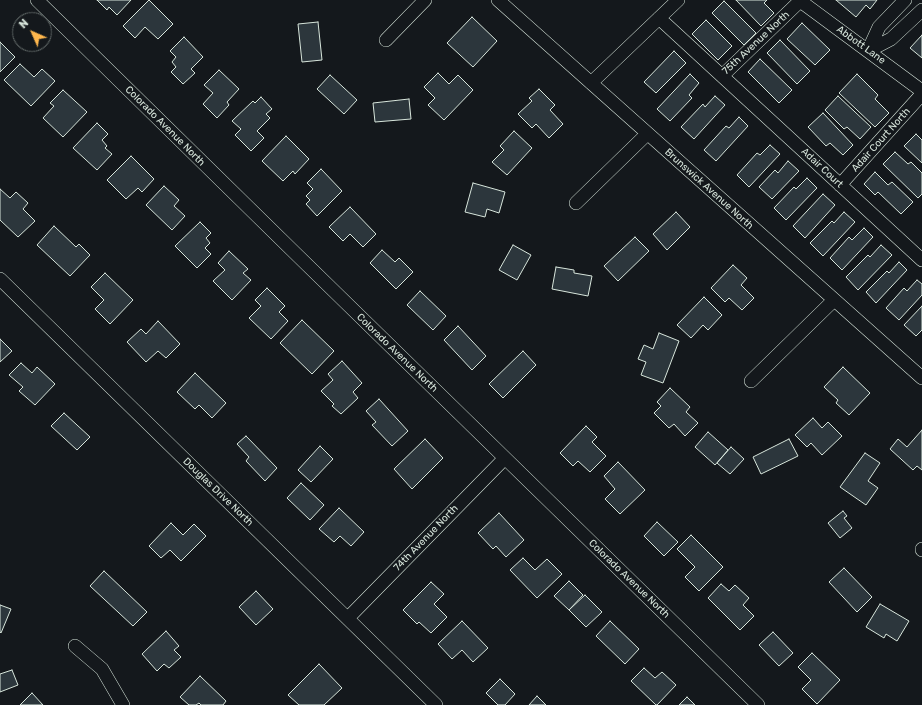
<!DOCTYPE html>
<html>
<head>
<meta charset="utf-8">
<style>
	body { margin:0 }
	#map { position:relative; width:922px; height:705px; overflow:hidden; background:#14181c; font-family:Rubik,sans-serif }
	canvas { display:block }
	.north { position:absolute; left:12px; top:12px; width:40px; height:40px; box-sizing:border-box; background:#14181c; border:1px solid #626a69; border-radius:50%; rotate:315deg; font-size:11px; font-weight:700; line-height:16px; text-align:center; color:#d8e6dc }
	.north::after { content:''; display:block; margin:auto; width:14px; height:18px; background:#ffb74d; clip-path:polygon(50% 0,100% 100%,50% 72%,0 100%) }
</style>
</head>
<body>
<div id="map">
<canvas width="922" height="705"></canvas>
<div class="north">N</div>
</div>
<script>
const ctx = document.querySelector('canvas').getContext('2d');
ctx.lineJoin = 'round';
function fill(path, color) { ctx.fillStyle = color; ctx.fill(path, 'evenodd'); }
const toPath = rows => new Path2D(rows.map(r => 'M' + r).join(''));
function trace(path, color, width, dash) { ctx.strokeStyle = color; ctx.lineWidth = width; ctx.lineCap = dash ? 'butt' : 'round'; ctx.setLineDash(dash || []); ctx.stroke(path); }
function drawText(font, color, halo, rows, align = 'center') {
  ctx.font = font + ' Rubik,sans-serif'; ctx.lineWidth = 3; ctx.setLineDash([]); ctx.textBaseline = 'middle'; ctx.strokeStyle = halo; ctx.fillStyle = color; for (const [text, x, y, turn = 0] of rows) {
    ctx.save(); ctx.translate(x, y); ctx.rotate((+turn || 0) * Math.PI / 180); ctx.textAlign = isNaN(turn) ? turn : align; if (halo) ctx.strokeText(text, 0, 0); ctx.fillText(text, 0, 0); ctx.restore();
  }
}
const building = toPath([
	[97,0,131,0,117,15,109,7,107,10,97,0],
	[149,0,173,24,158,39,145,27,135,38,123,26,149,0],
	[736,0,767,0,764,3,774,13,761,26,736,0],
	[836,0,877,0,870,9,866,5,856,17,836,0],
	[724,1,756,33,744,45,712,13,724,1],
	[472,17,497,41,473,67,447,43,472,17],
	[706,20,732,46,718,60,692,34,706,20],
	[318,22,322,60,302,62,298,24,318,22],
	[802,23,830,50,815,65,787,39,802,23],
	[922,35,922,58,910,48,922,35],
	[184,37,203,57,191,69,195,73,183,84,171,72,176,67,172,62,176,57,170,51,184,37],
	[780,40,810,71,797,84,767,53,780,40],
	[0,42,15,57,0,72,0,42],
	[674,51,686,63,656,93,644,82,674,51],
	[760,59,792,90,779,103,748,72,760,59],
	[20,64,34,77,42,69,55,81,31,106,4,80,20,64],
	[219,70,239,89,227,102,229,105,217,118,203,104,213,93,204,85,219,70],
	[438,73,449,84,458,75,473,90,444,120,428,105,435,98,424,87,438,73],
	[690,74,699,83,689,95,692,98,670,121,657,109,690,74],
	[857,74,878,95,875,99,889,113,875,127,839,93,857,74],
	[330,75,357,100,344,114,317,89,330,75],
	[539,89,555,105,550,110,563,124,549,138,536,124,532,128,518,114,532,101,529,98,539,89],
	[63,90,87,112,63,137,43,118,54,106,50,103,63,90],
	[715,96,725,105,694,139,681,127,703,104,705,107,715,96],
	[838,96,871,127,860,139,847,127,844,129,825,110,838,96],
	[261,97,272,109,266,114,270,118,257,131,264,138,251,151,235,135,241,129,232,121,253,101,255,103,261,97],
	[409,99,411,119,375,122,373,103,409,99],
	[823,113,853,145,843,155,830,143,826,146,808,127,823,113],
	[739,117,748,126,716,161,704,150,726,126,729,128,739,117],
	[97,123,108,134,102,140,107,146,105,148,112,154,97,170,73,148,97,123],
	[514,131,532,148,507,175,492,162,504,150,500,146,514,131],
	[916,134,922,140,922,163,904,146,916,134],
	[286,136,309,159,295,174,293,171,283,181,262,161,286,136],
	[770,145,780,154,749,187,737,175,757,153,760,155,770,145],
	[895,152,908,164,911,162,922,173,922,194,918,198,883,164,895,152],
	[131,156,154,179,142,192,138,188,126,199,107,180,131,156],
	[788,161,799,171,772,199,759,187,775,170,778,173,788,161],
	[321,169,342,191,317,216,306,204,310,200,306,196,313,189,307,183,321,169],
	[875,172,888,185,892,182,913,202,901,214,878,192,875,195,864,184,875,172],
	[807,178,817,188,786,220,774,208,794,187,796,189,807,178],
	[473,183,505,192,499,213,487,209,485,217,465,212,473,183],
	[164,186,179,200,174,206,185,216,172,230,146,205,164,186],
	[0,189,10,198,16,192,28,203,23,209,35,221,18,237,0,220,0,189],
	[823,194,835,205,805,238,793,226,823,194],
	[350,207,376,234,363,247,350,234,343,241,329,227,350,207],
	[676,212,690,227,667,250,653,234,676,212],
	[844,212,855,222,823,256,810,243,832,221,834,223,844,212],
	[200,222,211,233,206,238,210,243,205,248,211,254,197,268,175,246,200,222],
	[54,226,76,247,79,244,90,255,70,276,37,245,54,226],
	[864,228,873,237,842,270,830,258,849,237,852,240,864,228],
	[635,237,649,251,618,281,604,266,635,237],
	[513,245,531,255,517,280,499,270,513,245],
	[881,245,892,255,858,290,846,277,868,255,870,257,881,245],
	[382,250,395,262,399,258,413,272,396,289,370,263,382,250],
	[229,251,248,269,243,273,251,280,232,300,213,281,225,270,218,263,229,251],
	[899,262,907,270,876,303,866,292,887,271,889,273,899,262],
	[733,265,747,278,741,285,754,298,742,310,729,298,725,302,711,288,733,265],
	[556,267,574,270,574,273,592,276,588,296,552,289,556,267],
	[105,273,133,300,110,324,95,309,104,300,91,287,105,273],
	[917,280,922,284,922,295,899,320,886,308,904,288,907,291,917,280],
	[267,288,285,306,279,312,288,321,271,339,249,318,261,306,255,300,267,288],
	[420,291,446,316,433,330,407,305,420,291],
	[704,297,722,315,708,330,703,325,691,338,677,325,704,297],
	[922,306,922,330,916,336,904,325,922,306],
	[302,320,334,351,312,374,280,343,302,320],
	[158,321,180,344,166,358,158,351,146,362,127,342,141,329,146,334,158,321],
	[458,326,486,356,472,370,444,340,458,326],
	[659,333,679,341,663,383,641,375,646,362,638,359,644,345,653,349,659,333],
	[0,339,12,351,0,362,0,339],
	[523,351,536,365,503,398,489,384,523,351],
	[342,361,362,383,353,392,358,398,341,414,332,406,334,404,321,391,333,380,328,374,342,361],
	[21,363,32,373,37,367,55,384,35,405,19,391,23,387,9,375,21,363],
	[843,367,870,393,849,415,836,403,838,400,824,387,843,367],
	[195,373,226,403,212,418,199,405,195,409,177,392,195,373],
	[670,388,690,407,686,412,698,423,685,436,674,424,669,428,654,413,661,406,657,402,670,388],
	[379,399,408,431,392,446,372,425,376,422,366,411,379,399],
	[64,413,90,437,77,450,51,426,64,413],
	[813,418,822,428,828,422,842,436,822,455,811,443,807,447,795,435,813,418],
	[586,426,597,437,592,442,606,456,590,472,578,461,573,466,560,453,586,426],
	[922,430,922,470,917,466,913,470,890,449,898,439,907,447,922,430],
	[708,432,728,450,715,465,695,447,708,432],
	[246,436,277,468,265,481,246,461,249,457,237,444,246,436],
	[425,439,443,458,412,489,394,469,425,439],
	[789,439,798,456,761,474,753,457,789,439],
	[320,446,333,459,311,482,298,470,320,446],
	[731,447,744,459,730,474,717,463,731,447],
	[865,453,880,463,868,481,878,488,866,505,840,487,865,453],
	[618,462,645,490,620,514,605,499,615,489,604,476,618,462],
	[301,483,324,505,310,520,287,498,301,483],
	[339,508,364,532,351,546,340,536,334,542,319,529,339,508],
	[843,511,847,516,844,518,852,528,840,538,828,523,843,511],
	[499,513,524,540,506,557,496,546,493,549,478,533,499,513],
	[657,522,678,542,664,556,644,536,657,522],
	[171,523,183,535,194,524,206,536,181,561,170,550,161,558,149,546,171,523],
	[691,535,723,567,699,591,685,577,695,567,677,549,691,535],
	[523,558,535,570,547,559,562,574,537,598,510,570,523,558],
	[844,568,872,597,857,612,829,582,844,568],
	[104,571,147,612,133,626,90,586,104,571],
	[569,581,583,595,569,610,554,596,569,581],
	[431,582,444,594,434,604,447,617,431,633,419,622,417,624,403,610,431,582],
	[721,584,729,591,735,585,749,598,743,605,754,616,740,630,708,598,721,584],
	[256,591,273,609,256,625,239,607,256,591],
	[585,595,602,612,586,627,569,610,585,595],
	[880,604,909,621,897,641,886,634,884,638,866,627,880,604],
	[0,605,11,609,1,633,0,632,0,605],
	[462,621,488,648,473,662,462,650,452,659,438,644,462,621],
	[610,621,639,649,625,664,596,636,610,621],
	[166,631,179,646,174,650,181,657,169,668,164,664,157,671,142,654,166,631],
	[773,632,793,653,779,666,759,645,773,632],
	[812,653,840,680,817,704,802,689,811,680,798,667,812,653],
	[319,664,342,688,324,705,299,705,288,695,319,664],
	[644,668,655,678,662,672,676,685,657,705,656,705,631,681,644,668],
	[12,670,18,685,0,692,0,674,12,670],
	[200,676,226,701,223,705,201,705,199,703,196,705,189,705,180,697,200,676],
	[500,679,515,694,505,705,498,705,486,693,500,679],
	[32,693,43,705,20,705,32,693],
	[537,696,546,705,529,705,537,696],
	[687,697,695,705,679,705,687,697]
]);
fill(building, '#2c363c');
trace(building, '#d8e6dc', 1);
const street = toPath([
	[37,0,295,253,758,705],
	[498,0,922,378],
	[799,0,922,91],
	[659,18,722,76,800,1],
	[386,40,425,0],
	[868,51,891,39,922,10],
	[868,51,879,27,905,0],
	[722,76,922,260],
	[591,83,678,0],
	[840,185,922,94],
	[576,203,647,134],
	[0,279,436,705],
	[751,381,834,300],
	[922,550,922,549],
	[348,618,505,458],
	[75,646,102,669,123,705]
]);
trace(street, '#d8e6dc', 14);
trace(street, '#14181c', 13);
drawText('10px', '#d8e6dc', '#14181c', [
	["75th Avenue North",756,43,-43],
	["Abbott Lane",861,45,36],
	["Colorado Avenue North",165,126,45],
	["Adair Court North",881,140,-48],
	["Adair Court",822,168,43],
	["Brunswick Avenue North",709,189,42],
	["Colorado Avenue North",397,353,44],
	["Douglas Drive North",218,492,44],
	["74th Avenue North",426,538,-46],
	["Colorado Avenue North",629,579,44]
]);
</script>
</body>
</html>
